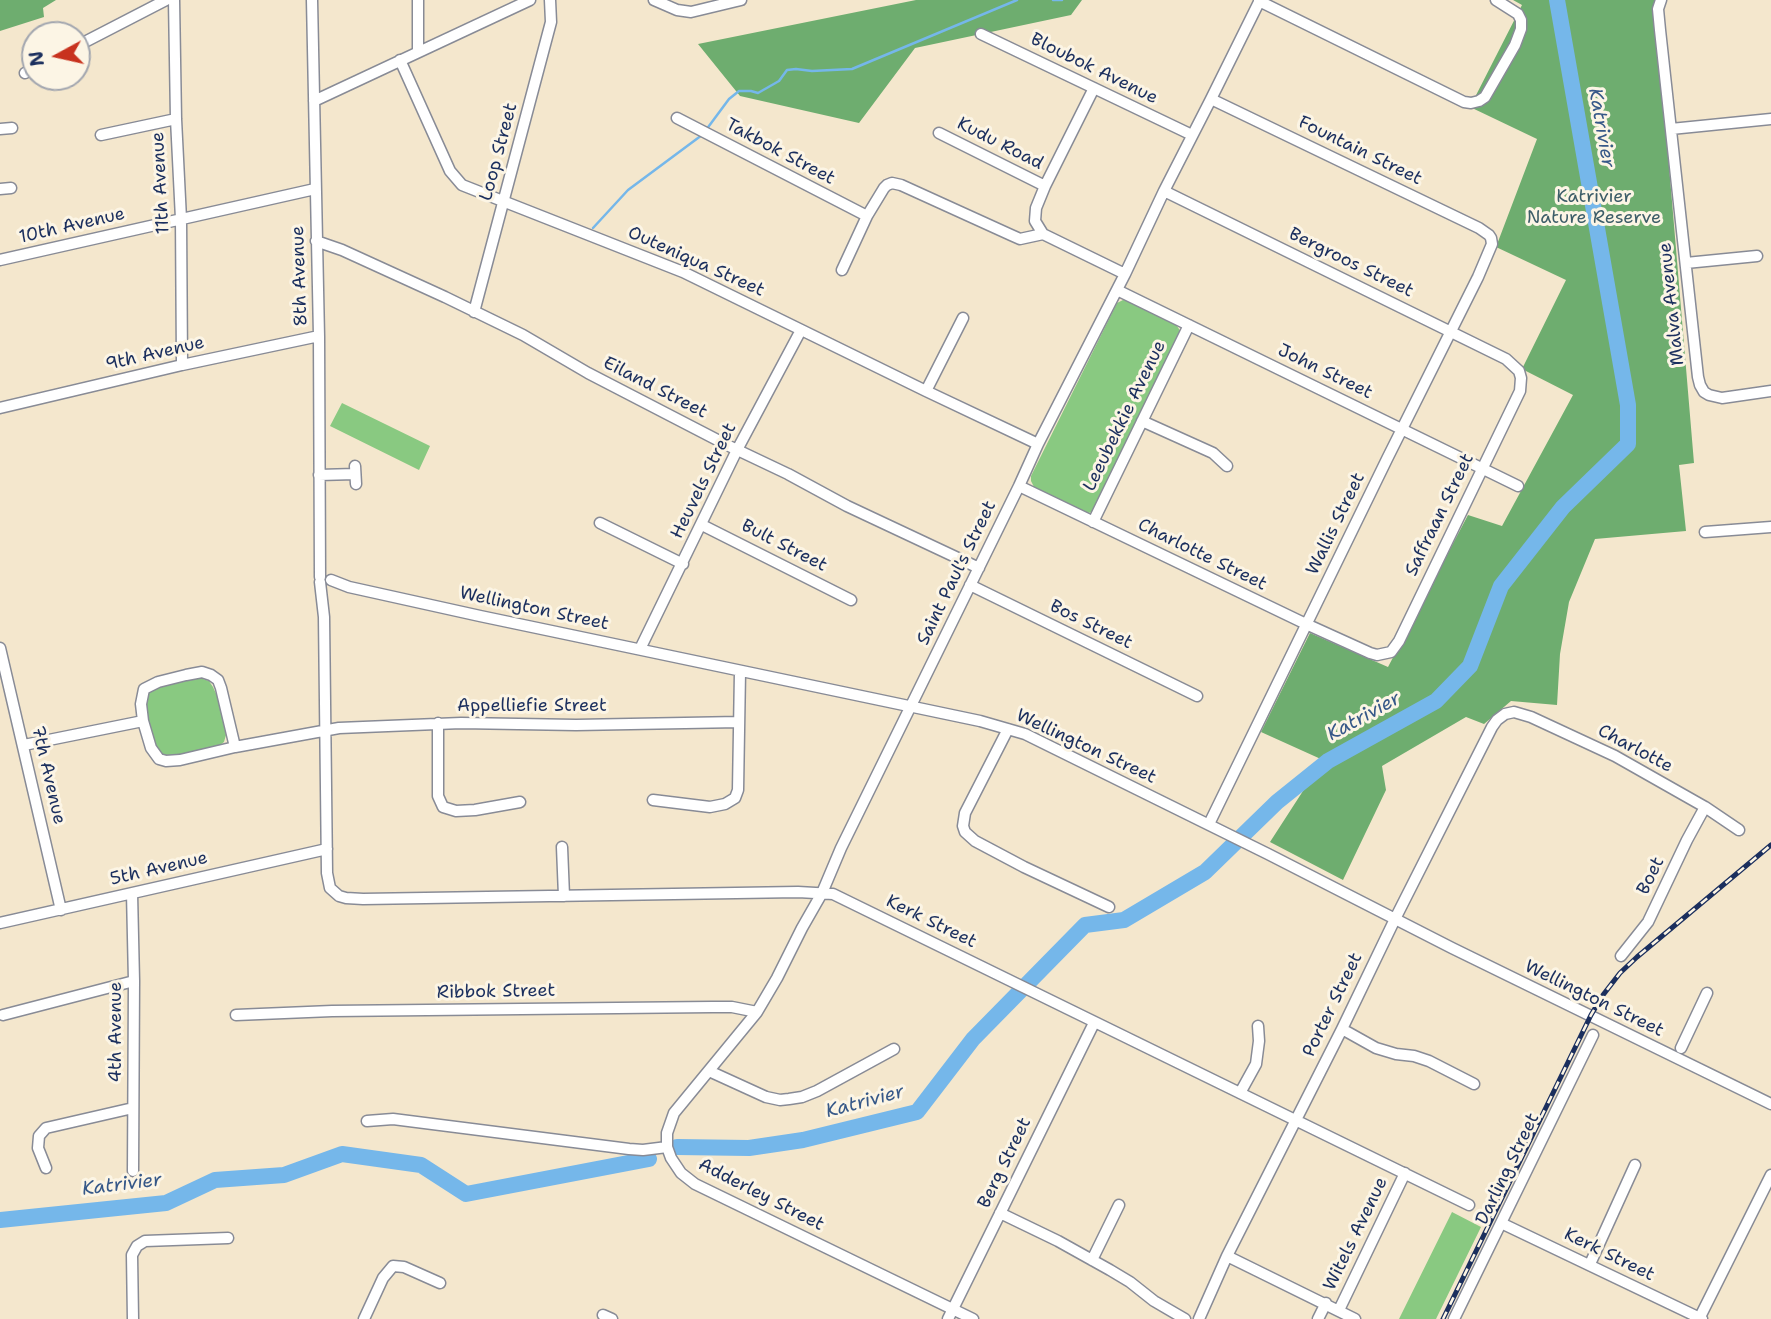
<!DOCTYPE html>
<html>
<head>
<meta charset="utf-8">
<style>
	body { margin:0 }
	#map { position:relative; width:1771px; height:1319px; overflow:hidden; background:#f4e7cd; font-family:"Shantell Sans",sans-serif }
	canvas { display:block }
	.north { position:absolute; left:21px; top:21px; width:70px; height:70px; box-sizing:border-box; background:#fcf5e5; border:2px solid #a2a6af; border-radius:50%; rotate:262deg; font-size:19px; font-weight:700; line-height:28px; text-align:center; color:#1b2f5e }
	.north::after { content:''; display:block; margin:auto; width:24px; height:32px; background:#c8321e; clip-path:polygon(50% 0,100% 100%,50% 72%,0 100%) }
</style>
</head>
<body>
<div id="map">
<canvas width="1771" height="1319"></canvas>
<div class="north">N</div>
</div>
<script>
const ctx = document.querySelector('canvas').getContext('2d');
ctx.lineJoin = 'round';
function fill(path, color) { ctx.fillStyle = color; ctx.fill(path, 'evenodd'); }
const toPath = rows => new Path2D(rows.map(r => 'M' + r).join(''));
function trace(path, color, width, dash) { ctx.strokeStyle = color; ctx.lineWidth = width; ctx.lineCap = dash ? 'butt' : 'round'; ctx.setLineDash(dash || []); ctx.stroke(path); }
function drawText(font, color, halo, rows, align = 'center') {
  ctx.font = font + ' "Shantell Sans",sans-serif'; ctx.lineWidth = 6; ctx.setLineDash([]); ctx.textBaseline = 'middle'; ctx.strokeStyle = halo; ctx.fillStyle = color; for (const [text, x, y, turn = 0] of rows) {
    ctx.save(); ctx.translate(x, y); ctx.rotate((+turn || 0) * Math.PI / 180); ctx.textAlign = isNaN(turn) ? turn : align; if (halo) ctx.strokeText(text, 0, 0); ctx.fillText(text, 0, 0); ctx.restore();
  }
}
fill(toPath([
	[1123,300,1129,301,1175,323,1181,332,1093,512,1088,513,1035,489,1031,481,1031,476,1115,307,1117,303],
	[342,403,430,446,419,470,330,426],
	[192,679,203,679,209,681,213,687,218,698,226,735,224,742,219,746,168,758,162,757,154,748,144,704,148,690,155,687],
	[1452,1212,1481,1227,1436,1319,1399,1319]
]), '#89c981');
fill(toPath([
	[0,0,56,0,43,8,44,17,0,31],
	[916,0,1082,0,1071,15,915,48,859,123,740,96,698,44],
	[1513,0,1663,0,1656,11,1694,463,1679,465,1686,531,1595,539,1569,602,1560,654,1557,705,1511,701,1484,724,1466,717,1382,766,1386,790,1343,880,1270,842,1323,760,1261,732,1310,633,1388,667,1468,515,1502,526,1573,395,1522,369,1566,280,1496,247,1537,139,1470,107,1522,5]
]), '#6ead6f');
trace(toPath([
	[1053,0,1062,0],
	[706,130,729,99,739,91,751,91,758,93,779,81,787,70,796,69,812,71,852,69,1017,0],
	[593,228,628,190,702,135]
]), '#75b7ea', 2.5);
trace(toPath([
	[677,1147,749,1148,803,1140,917,1112,973,1039,1085,925,1124,920,1205,872,1277,802,1328,761,1436,701,1470,666,1501,586,1563,507,1628,444,1628,405,1557,0],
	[0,1220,166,1203,215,1180,284,1175,342,1154,421,1165,466,1194,649,1159]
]), '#75b7ea', 16);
const minor = toPath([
	[174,0,176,119,181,219,182,365],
	[312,0,319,336,320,577],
	[418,0,418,51],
	[654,0,677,10,691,12,741,0],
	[1661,0,1658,9,1660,30,1698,377,1700,385,1704,392,1709,395,1722,398,1771,391],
	[1259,1,1464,102,1471,103,1479,101,1485,97,1515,45,1521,29,1521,20,1518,14,1496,0],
	[981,34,1192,135],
	[77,46,166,0],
	[400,60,450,171,462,185,683,272,926,391,1038,444],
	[25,73,35,68],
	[1094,88,1045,186,1036,208,1035,221,1043,234,1125,274],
	[314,101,530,0],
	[677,118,867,216],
	[0,129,12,128],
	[1671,129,1771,119],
	[939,133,1045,186],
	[101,135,176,119],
	[0,189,11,188],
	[316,241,342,250,445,297,523,335,588,373,729,446,788,474,847,506,979,568],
	[0,260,315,189],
	[1686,263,1757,256],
	[842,270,867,216,884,188,887,185,892,183,901,185,1011,235,1020,239,1043,234],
	[1117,290,1518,486],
	[474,312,551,22,550,0],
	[926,391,963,318],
	[0,408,182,365,319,336],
	[1142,421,1213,453,1227,466],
	[355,466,356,484],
	[319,475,355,474],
	[1019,486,1306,624,1370,653,1377,655,1391,652,1399,641,1520,391,1521,378,1519,371,1506,359,1164,191],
	[1093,522,1189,325],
	[600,523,683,564],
	[702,525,851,600],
	[1705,532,1771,527],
	[331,580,349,587,480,616,980,721,1025,734,1268,854,1452,948,1771,1104],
	[320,582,324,617,327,873,330,888,339,896,346,898,363,899,798,892,833,894,1469,1205],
	[970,585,1197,696],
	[0,648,61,910],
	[640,649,737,450,801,330],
	[438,723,438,796,443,807,456,811,475,810,520,802],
	[1008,729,965,813,963,826,965,832,975,841,1024,867,1109,907],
	[24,745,143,721],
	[235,747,221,688,218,680,211,675,202,672,186,675,158,682,144,689,141,704,143,721,151,748,159,759,166,761,180,760,235,747,339,728,461,723,576,725,739,722],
	[653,800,710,807,725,804,735,798,738,790,740,672],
	[1209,824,1387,459,1478,277,1492,244,1491,238,1489,235,1479,228,1211,99],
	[562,847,564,896],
	[132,893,134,981,133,1171],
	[0,923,327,849],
	[1621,956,1648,922,1687,840,1705,807],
	[3,1015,134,981],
	[236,1015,332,1011,712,1007,732,1007,757,1012],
	[1342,1029,1376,1048,1396,1054,1414,1056,1429,1061,1474,1084],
	[1681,1048,1707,993],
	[709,1071,766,1097,780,1100,789,1099,802,1097,817,1091,894,1049],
	[1240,1093,1256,1064,1259,1041,1258,1026],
	[367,1121,393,1119,629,1149,643,1150,667,1147],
	[46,1168,38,1148,39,1136,46,1128,133,1108],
	[1000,1213,1058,1241,1110,1270,1130,1282,1154,1301,1185,1319],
	[1501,1223,1702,1319],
	[1227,1256,1355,1319],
	[1092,1260,1119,1205],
	[1590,1264,1635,1165],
	[1339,1310,1405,1173],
	[603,1315,612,1319],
	[133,1319,132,1255,137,1246,145,1241,228,1238],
	[364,1319,383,1278,393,1266,404,1267,440,1283],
	[948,1319,1094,1023],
	[973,1319,695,1184,681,1173,671,1158,667,1147,667,1133,674,1113,757,1012,777,978,802,928,822,893,841,848,1019,486,1038,444,1125,274,1164,191,1211,99,1260,0],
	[1199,1319,1227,1256,1342,1029,1395,919,1492,727,1497,720,1505,714,1514,712,1531,717,1615,756,1705,807,1739,830],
	[1318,1319,1326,1303],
	[1454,1319,1593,1035],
	[1699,1319,1771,1175]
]);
trace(minor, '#888b96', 13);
trace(minor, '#fff', 10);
const rail = toPath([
	[1443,1319,1591,1015,1603,995,1620,973,1637,957,1771,845]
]);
trace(rail, '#1b2f5e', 5);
trace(rail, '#fcf5e5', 2.5, [8]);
drawText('18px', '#1b2f5e', '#fcf5e5', [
	["Bloubok Avenue",1094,69,26],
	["Kudu Road",1000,144,27],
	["Fountain Street",1360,151,26],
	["Loop Street",499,152,-75],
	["Takbok Street",780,152,28],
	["11th Avenue",161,183,-93],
	["10th Avenue",72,226,-13],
	["Outeniqua Street",696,262,24],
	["Bergroos Street",1351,263,26],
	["8th Avenue",300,276,-92],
	["Malva Avenue",1672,304,-96],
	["9th Avenue",155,354,-13],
	["John Street",1325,372,26],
	["Eiland Street",655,388,27],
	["Leeubekkie Avenue",1125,416,-64],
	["Heuvels Street",704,481,-64],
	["Saffraan Street",1440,515,-64],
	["Wallis Street",1336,524,-64],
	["Bult Street",784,546,27],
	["Charlotte Street",1202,555,26],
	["Saint Paul's Street",957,573,-64],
	["Wellington Street",534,609,12],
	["Bos Street",1091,625,26],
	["Appelliefie Street",532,706],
	["Wellington Street",1086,747,25],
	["Charlotte",1635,749,28],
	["7th Avenue",48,775,77],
	["5th Avenue",159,869,-13],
	["Boet",1651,876,-64],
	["Kerk Street",931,922,26],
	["Ribbok Street",496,992,-1],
	["Wellington Street",1594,999,26],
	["Porter Street",1333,1005,-64],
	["4th Avenue",116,1032,-90],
	["Berg Street",1005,1163,-64],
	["Darling Street",1508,1169,-64],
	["Adderley Street",761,1195,27],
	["Witels Avenue",1356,1234,-64],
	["Kerk Street",1609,1255,26]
]);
drawText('18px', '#3c5d68', '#fcf5e5', [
	["Katrivier",1594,197],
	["Nature Reserve",1594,218]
]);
drawText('italic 19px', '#365888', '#fcf5e5', [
	["Katrivier",1601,128,80],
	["Katrivier",1364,717,-29],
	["Katrivier",865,1102,-15],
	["Katrivier",122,1185,-7]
]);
</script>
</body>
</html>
